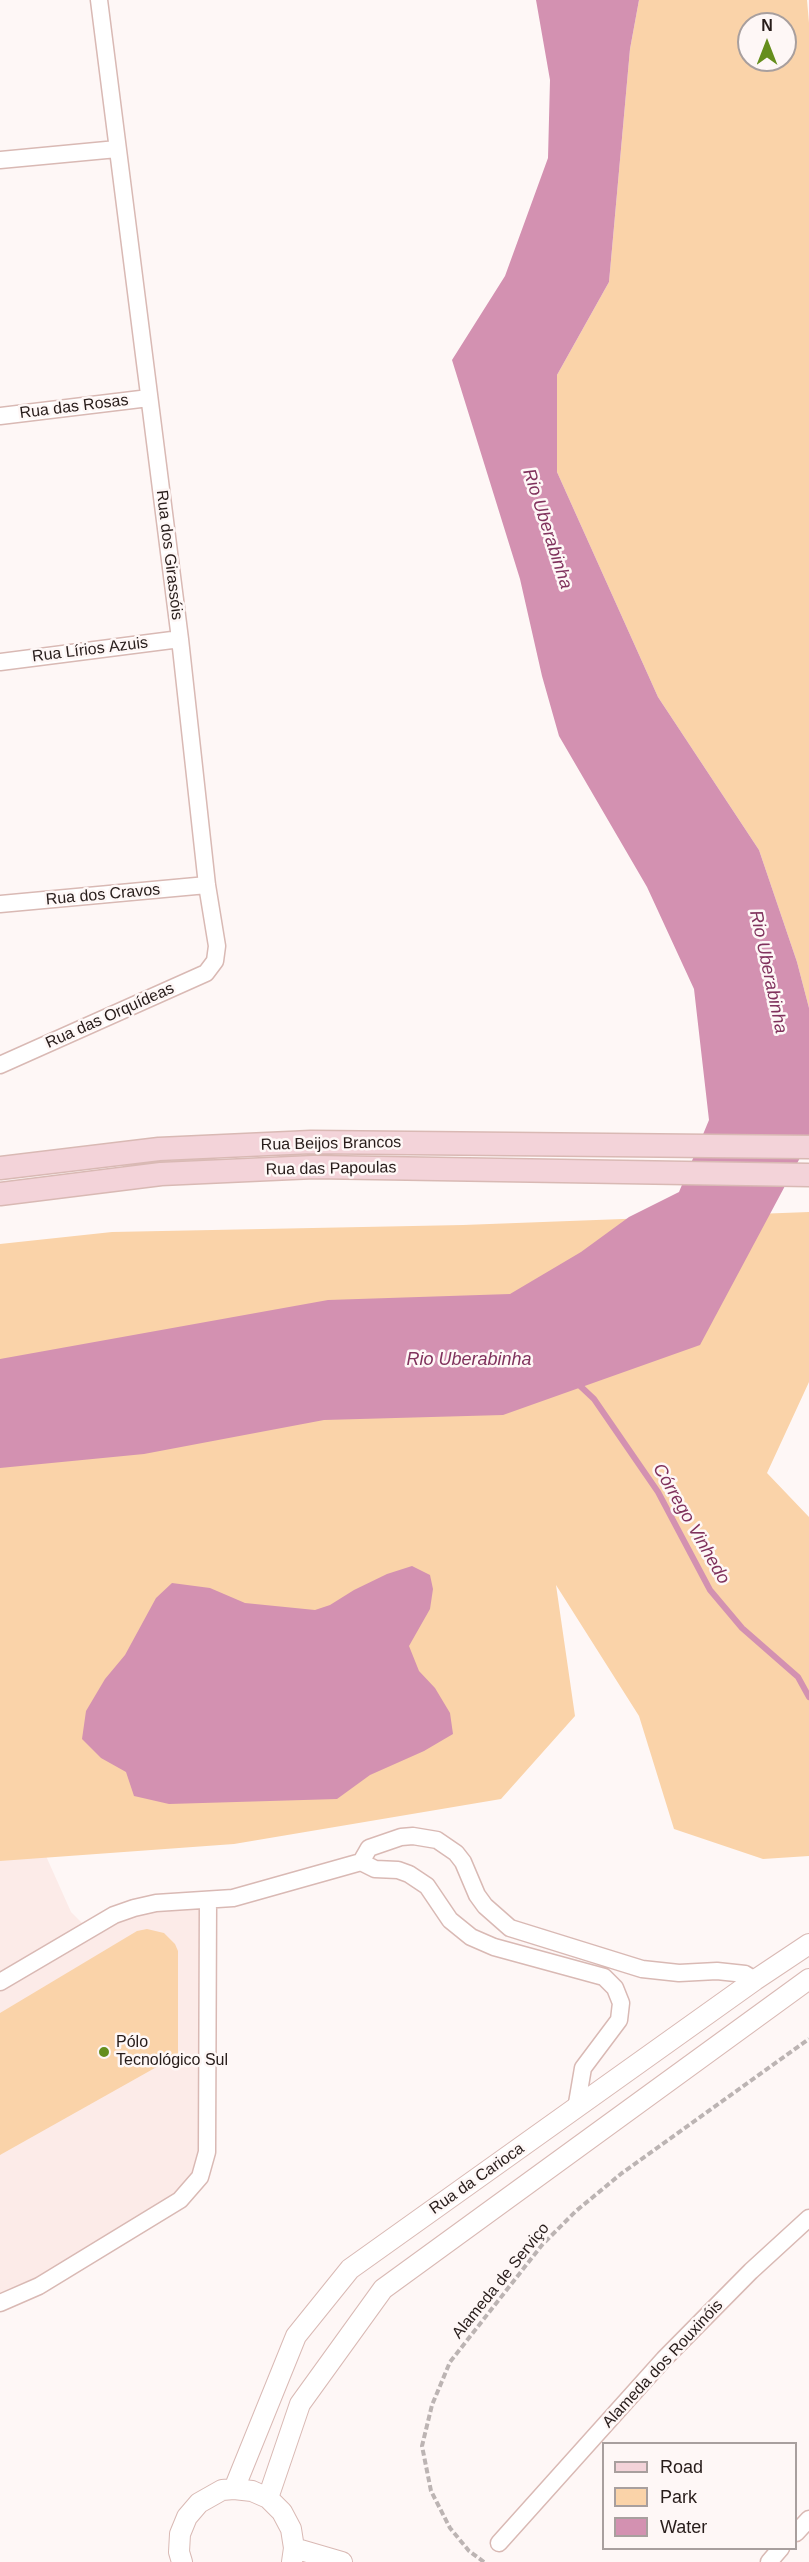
<!DOCTYPE html>
<html>
<head>
<meta charset="utf-8">
<style>
	body { margin:0 }
	#map { position:relative; width:809px; height:2562px; overflow:hidden; background:#fef7f6; font-family:Helvetica,sans-serif }
	canvas { display:block }
	.legend { position:absolute; left:602px; top:2442px; width:195px; height:108px; box-sizing:border-box; background:#fef7f6; border:2px solid #a89f9e; margin:0; padding:8px 10px; list-style:none; font-size:18px; color:#271c1a }
	.legend li { display:flex; align-items:center; gap:12px; height:30px }
	.legend b { width:30px; border:2px solid #a89f9e }
	.north { position:absolute; left:737px; top:12px; width:60px; height:60px; box-sizing:border-box; background:#fef7f6; border:2px solid #a89f9e; border-radius:50%; rotate:0deg; font-size:16px; font-weight:700; line-height:24px; text-align:center; color:#271c1a }
	.north::after { content:''; display:block; margin:auto; width:21px; height:27px; background:#658e1c; clip-path:polygon(50% 0,100% 100%,50% 72%,0 100%) }
</style>
</head>
<body>
<div id="map">
<canvas width="809" height="2562"></canvas>
<ul class="legend">
<li><b style="height:8px;background:#f3d3d9"></b>Road</li>
<li><b style="height:16px;background:#fad3a9"></b>Park</li>
<li><b style="height:16px;background:#d391b1"></b>Water</li>
</ul>
<div class="north">N</div>
</div>
<script>
const ctx = document.querySelector('canvas').getContext('2d');
ctx.lineJoin = 'round';
function fill(path, color) { ctx.fillStyle = color; ctx.fill(path, 'evenodd'); }
const toPath = rows => new Path2D(rows.map(r => 'M' + r).join(''));
function trace(path, color, width, dash) { ctx.strokeStyle = color; ctx.lineWidth = width; ctx.lineCap = dash ? 'butt' : 'round'; ctx.setLineDash(dash || []); ctx.stroke(path); }
function drawText(font, color, halo, rows, align = 'center') {
  ctx.font = font + ' Helvetica,sans-serif'; ctx.lineWidth = 5; ctx.setLineDash([]); ctx.textBaseline = 'middle'; ctx.strokeStyle = halo; ctx.fillStyle = color; for (const [text, x, y, turn = 0] of rows) {
    ctx.save(); ctx.translate(x, y); ctx.rotate((+turn || 0) * Math.PI / 180); ctx.textAlign = isNaN(turn) ? turn : align; if (halo) ctx.strokeText(text, 0, 0); ctx.fillText(text, 0, 0); ctx.restore();
  }
}
fill(toPath([
	[0,1753,71,1912,89,1930,114,1915,208,1901,207,2152,195,2186,0,2303]
]), '#fcebe8');
fill(toPath([
	[639,0,807,0,809,23,809,1008,797,962,759,850,658,697,557,472,557,375,609,282,630,49],
	[749,24,785,24,785,60,749,60],
	[809,1212,809,1382,767,1473,809,1517,809,1856,763,1859,674,1829,639,1716,556,1585,575,1716,501,1799,234,1844,0,1861,0,1244,112,1232,463,1225],
	[147,1929,164,1933,175,1944,178,1951,178,2055,0,2155,0,2013,137,1931]
]), '#fad3a9');
fill(toPath([
	[536,0,639,0,630,49,609,282,557,375,557,472,658,697,759,850,797,962,809,1008,809,1141,700,1345,503,1415,324,1420,144,1454,0,1468,0,1359,328,1300,510,1294,581,1252,629,1217,679,1192,709,1120,694,989,647,887,559,736,542,676,520,579,452,360,505,276,548,158,550,80],
	[412,1566,430,1575,433,1589,430,1609,409,1646,419,1671,435,1688,450,1713,453,1734,424,1751,370,1775,337,1799,169,1804,134,1796,126,1772,101,1758,82,1739,86,1711,105,1679,125,1655,156,1598,172,1583,210,1588,245,1603,315,1610,330,1605,354,1590,387,1574]
]), '#d391b1');
trace(toPath([
	[577,1383,594,1399,658,1492,710,1590,742,1628,798,1677,809,1697]
]), '#d391b1', 6);
const minor = toPath([
	[0,160,117,149],
	[0,416,149,398],
	[0,662,180,639],
	[0,904,207,885],
	[0,1065,206,973,215,961,217,946,207,885,180,639,99,0],
	[361,1862,369,1848,401,1837,413,1836,437,1840,456,1853,463,1862,477,1895,485,1906,510,1928,642,1969,679,1973,717,1971,745,1974,755,1980],
	[0,1982,114,1915,134,1908,156,1903,233,1898,361,1862,375,1869,398,1870,409,1874,427,1886,450,1920,471,1937,494,1947,604,1977,615,1988,621,2003,619,2020,583,2068,576,2109],
	[0,2303,39,2286,180,2200,200,2177,207,2152,208,1901],
	[796,2533,809,2519],
	[499,2543,664,2359,751,2271,809,2218],
	[769,2562,781,2548]
]);
const tertiary = toPath([
	[234,2489,296,2336,350,2269,755,1980,809,1944],
	[268,2498,300,2404,383,2289,809,1979],
	[294,2548,342,2562],
	[182,2562,179,2552,180,2534,187,2517,199,2503,222,2490,234,2489,252,2491,268,2498,282,2512,291,2529,294,2548,292,2562]
]);
const secondary = toPath([
	[0,1168,159,1149,311,1142,809,1147],
	[0,1194,161,1174,314,1167,809,1175]
]);
trace(minor, '#d9b9b4', 19);
trace(tertiary, '#d9b9b4', 22);
trace(secondary, '#d9b9b4', 25);
trace(toPath([
	[484,2562,469,2551,450,2528,431,2491,422,2446,432,2405,450,2362,542,2245,576,2211,622,2173,809,2039]
]), '#bcb4b3', 4, [6, 3]);
trace(minor, '#fff', 16);
trace(tertiary, '#fff', 20);
trace(secondary, '#f3d3d9', 22);
for (const [x, y, r, color] of [
	[104,2052,6,"#658e1c"]
]) { const dot = new Path2D(); dot.arc(x, y, r, 0, 2 * Math.PI); ctx.fillStyle = color; ctx.fill(dot); trace(dot, '#fef7f6', 2); }
drawText('16px', '#271c1a', '#fef7f6', [
	["Rua das Rosas",74,407,-7],
	["Rua dos Girassóis",169,555,83],
	["Rua Lírios Azuis",90,650,-7],
	["Rua dos Cravos",103,895,-5],
	["Rua das Orquídeas",110,1016,-24],
	["Rua Beijos Brancos",331,1144,-1],
	["Rua das Papoulas",331,1169,-1],
	["Rua da Carioca",477,2179,-35],
	["Alameda de Serviço",501,2281,-51],
	["Alameda dos Rouxinóis",663,2364,-47]
]);
drawText('16px', '#271c1a', '#fef7f6', [
	["Pólo",116,2043],
	["Tecnológico Sul",116,2061]
], 'left');
drawText('italic 18px', '#80325d', '#fef7f6', [
	["Rio Uberabinha",547,529,72],
	["Rio Uberabinha",768,972,78],
	["Rio Uberabinha",469,1360],
	["Córrego Vinhedo",691,1524,60]
]);
</script>
</body>
</html>
